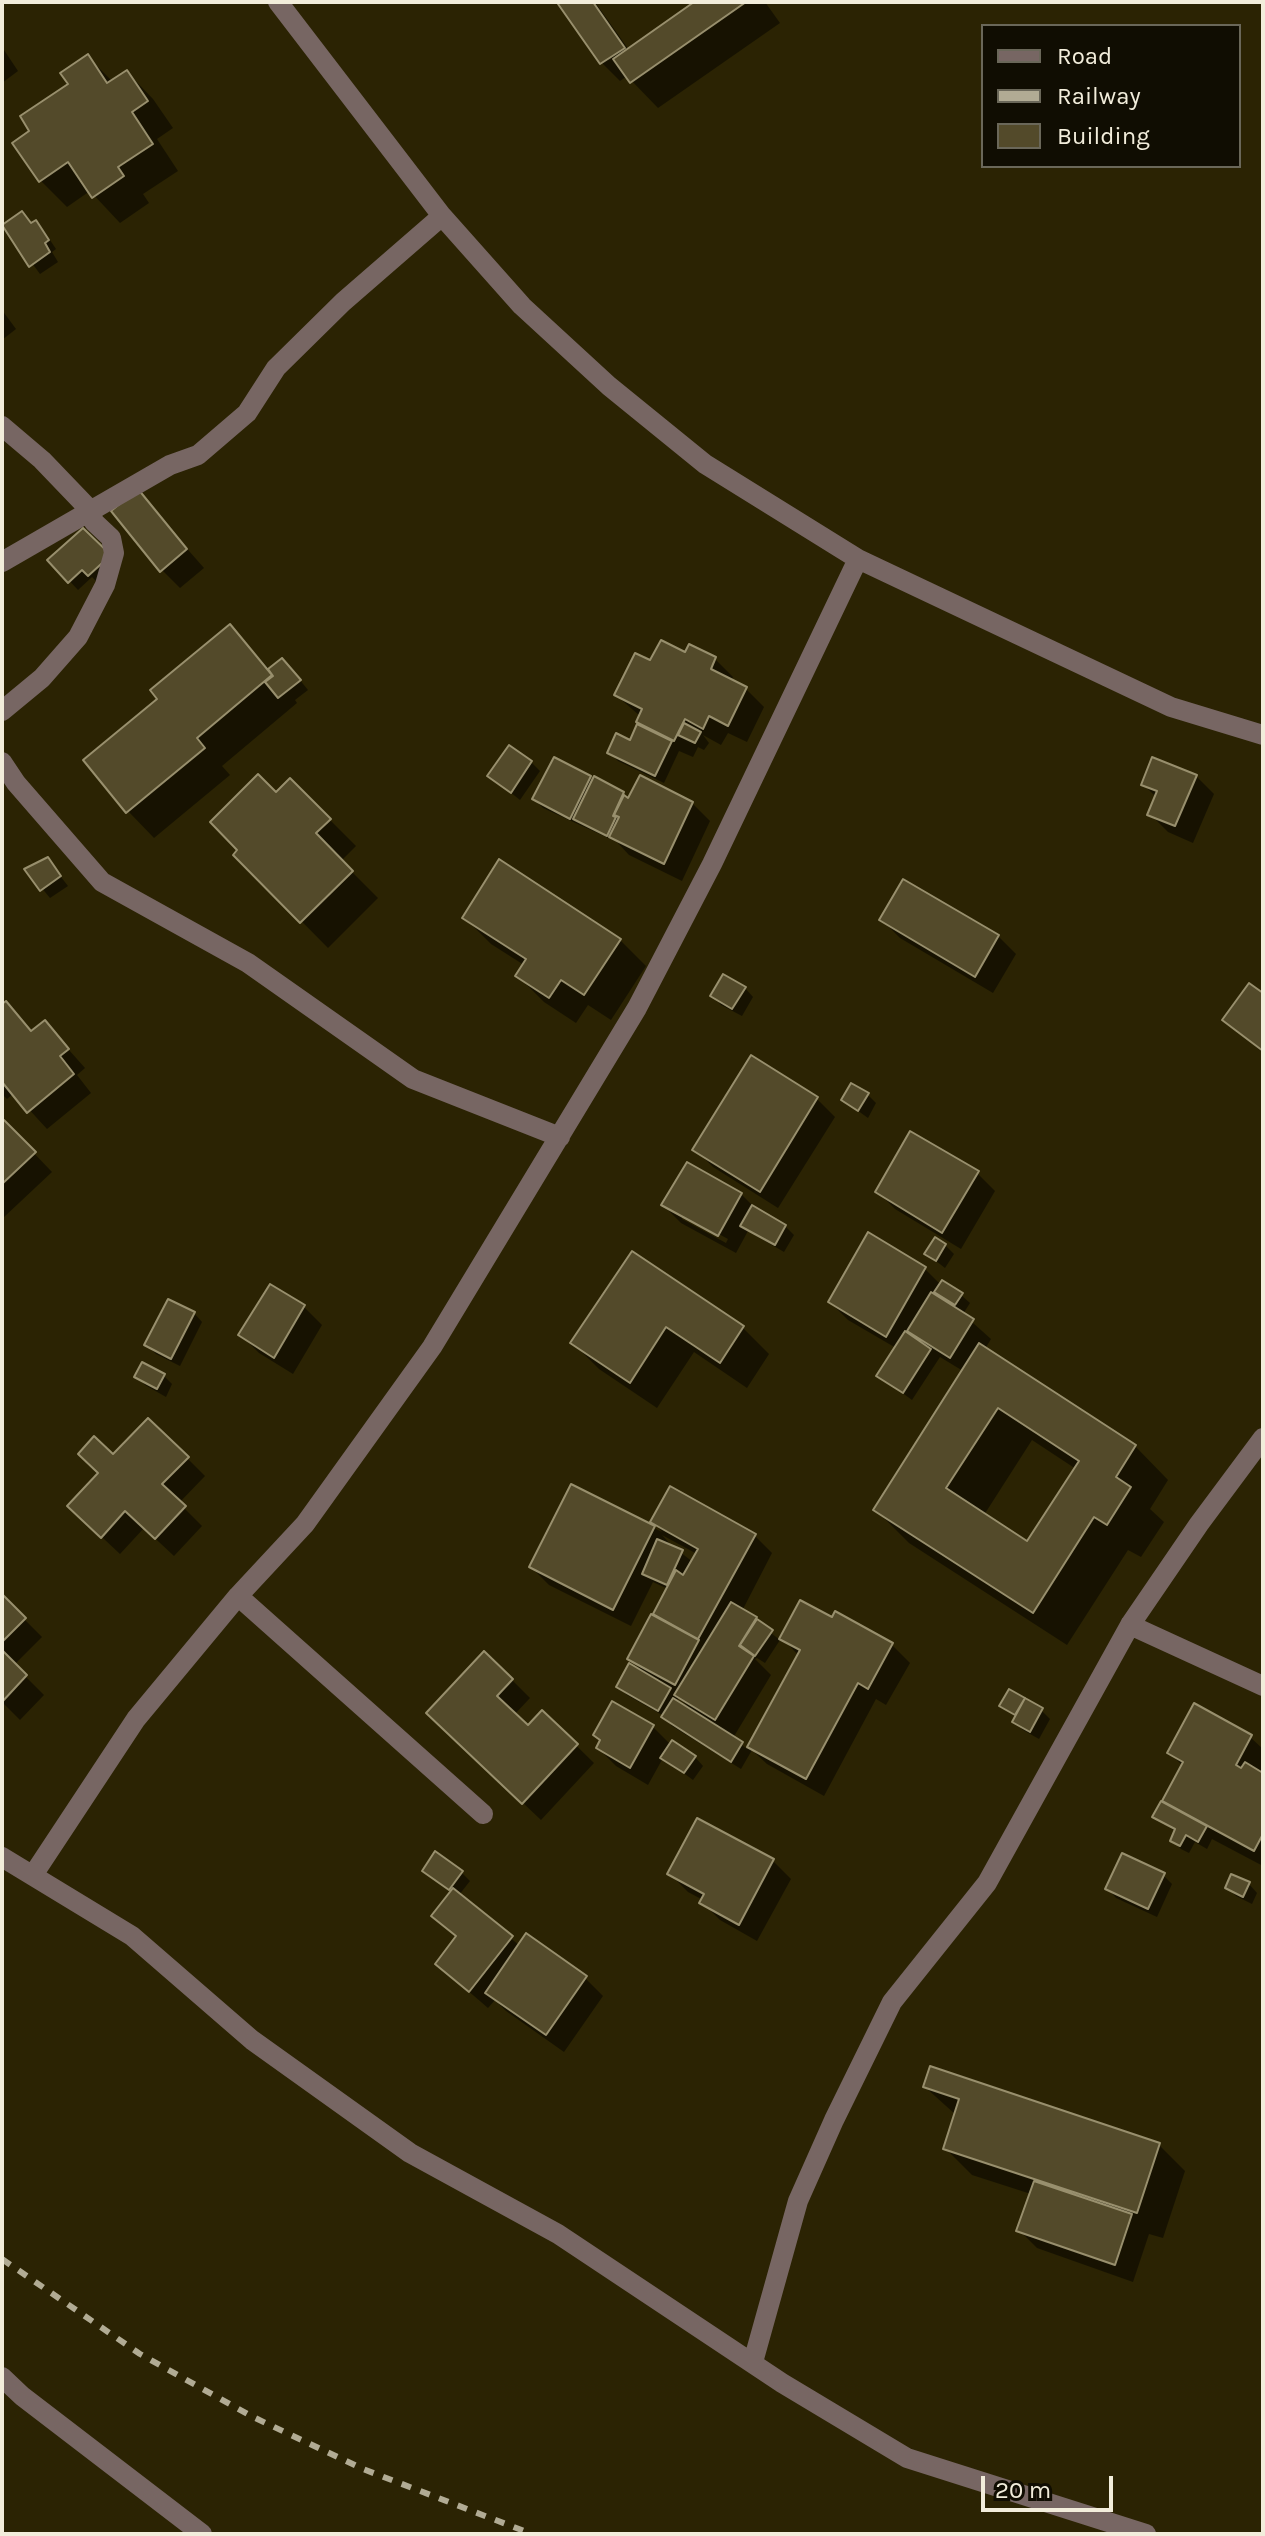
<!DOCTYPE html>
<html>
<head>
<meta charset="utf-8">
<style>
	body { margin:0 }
	#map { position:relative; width:1265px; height:2536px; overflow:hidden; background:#2b2303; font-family:Karla,sans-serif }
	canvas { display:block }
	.frame { position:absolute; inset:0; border:4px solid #f2eddb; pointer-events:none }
	.legend { position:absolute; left:981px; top:24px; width:260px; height:144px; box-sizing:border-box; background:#100d02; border:2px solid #6a6759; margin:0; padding:10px 14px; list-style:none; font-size:24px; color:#f2eddb }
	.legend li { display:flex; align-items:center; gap:16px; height:40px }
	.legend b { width:40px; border:2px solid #6a6759 }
	.scale { position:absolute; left:981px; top:2476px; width:132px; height:36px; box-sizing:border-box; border:4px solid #f2eddb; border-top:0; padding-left:10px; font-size:24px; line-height:28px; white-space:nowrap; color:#f2eddb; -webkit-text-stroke:6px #100d02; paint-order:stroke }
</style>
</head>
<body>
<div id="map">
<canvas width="1265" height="2536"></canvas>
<div class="frame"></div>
<ul class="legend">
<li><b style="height:10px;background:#776663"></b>Road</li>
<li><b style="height:10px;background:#b1ab94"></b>Railway</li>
<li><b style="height:22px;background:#534a2a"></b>Building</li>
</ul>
<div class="scale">20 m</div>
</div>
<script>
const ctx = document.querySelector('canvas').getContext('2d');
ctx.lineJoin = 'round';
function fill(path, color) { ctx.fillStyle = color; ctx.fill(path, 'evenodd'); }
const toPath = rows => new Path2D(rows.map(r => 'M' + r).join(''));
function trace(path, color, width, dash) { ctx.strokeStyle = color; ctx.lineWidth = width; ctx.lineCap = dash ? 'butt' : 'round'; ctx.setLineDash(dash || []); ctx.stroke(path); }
fill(toPath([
	[565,2,595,2,629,50,697,2,765,2,780,23,658,108,627,76,620,81,602,63,561,5],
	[2,47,18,71,2,83],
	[88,57,113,82,127,72,153,99,173,128,157,139,178,171,143,194,149,203,120,223,90,191,67,207,40,180,32,131,71,85],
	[22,213,32,224,35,222,44,231,56,249,52,252,58,262,40,274,4,225],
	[2,310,16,329,2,340],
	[137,492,204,568,180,588,162,570],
	[50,560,118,565,98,583,92,577,78,590],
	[230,626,270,670,291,669,308,690,295,700,297,703,222,766,230,775,154,838,128,811,160,699],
	[690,647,715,659,733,677,731,682,746,689,764,707,747,742,728,733,721,745,703,735,709,743,704,750,698,747,693,757,679,751,664,783,618,761,609,752,631,742,647,730,638,721,640,716,616,695,651,663,686,655],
	[555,759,593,781,623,794,629,800,692,803,710,821,682,881,629,855,617,842,543,808,534,799],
	[531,762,540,771,520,800,490,776],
	[1196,776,1214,794,1193,843,1168,832,1150,814,1157,798,1143,784],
	[290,780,356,846,341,861,378,898,328,948,236,855],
	[47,859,68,886,50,898,27,870],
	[464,917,620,940,646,966,611,1020,588,1005,576,1023,544,1002,517,975,524,965,491,944],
	[882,920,998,936,1016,954,993,993,900,938],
	[745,988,753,997,742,1016,721,1005,713,996],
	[1263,995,1263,1053,1224,1019],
	[6,1004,33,1032,45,1023,85,1068,77,1075,91,1093,47,1129,14,1093,7,1099,2,1094,2,1007],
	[868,1095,876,1103,868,1118,843,1100],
	[817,1099,835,1117,778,1208,713,1167,695,1149],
	[4,1122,52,1172,3,1218,2,1125],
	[977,1173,995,1191,961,1249,895,1209,877,1191],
	[741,1194,757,1210,785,1226,794,1235,784,1252,748,1231,736,1253,681,1223,663,1205],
	[682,1214,728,1239,726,1243,682,1219],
	[945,1245,954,1254,945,1268,927,1254],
	[632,1253,743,1328,769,1354,747,1388,694,1352,657,1408,599,1369,573,1343],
	[925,1269,941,1285,961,1295,970,1303,963,1314,991,1339,985,1349,1135,1446,1168,1480,1150,1509,1164,1522,1141,1557,1128,1550,1067,1645,909,1543,875,1509,963,1371,940,1357,912,1400,878,1375,896,1348,848,1320,830,1302],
	[1032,1440,1076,1469,1027,1544,984,1515],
	[271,1287,304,1307,322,1325,293,1374,259,1353,241,1335],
	[194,1313,202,1322,180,1366,156,1354,147,1345],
	[137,1376,164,1376,172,1384,166,1397,145,1385],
	[113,1457,187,1458,205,1476,179,1503,202,1526,174,1556,144,1528,120,1554,88,1524,100,1473],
	[571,1486,662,1532,653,1522,754,1535,772,1553,742,1611,780,1640,765,1663,757,1658,755,1659,771,1675,733,1738,747,1749,799,1656,782,1638,833,1620,892,1645,910,1663,886,1705,876,1699,824,1796,767,1764,752,1750,741,1769,672,1726,664,1716,627,1695,618,1686,644,1673,630,1658,668,1589,653,1582,631,1626,549,1585,531,1567],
	[662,1535,697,1554,693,1562,672,1546],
	[679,1697,690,1709,689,1710,676,1702],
	[2,1597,42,1637,14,1665,44,1695,20,1720,2,1702],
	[512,1680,530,1698,514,1715,528,1728,542,1712,594,1763,541,1820,446,1730],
	[1009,1692,1041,1710,1050,1719,1039,1739,1023,1730,1014,1721,1017,1718,1002,1705],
	[652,1726,671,1745,695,1757,703,1766,693,1780,663,1758,648,1785,616,1766,598,1748],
	[1250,1737,1263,1749,1263,1866,1212,1839,1207,1849,1195,1842,1189,1853,1181,1849,1172,1840,1176,1832,1155,1816,1173,1809,1165,1800,1183,1766,1170,1753],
	[698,1820,773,1861,791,1879,757,1941,720,1920,702,1902,703,1900,688,1892,670,1874],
	[425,1870,461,1872,470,1881,459,1895,520,1946,585,1978,603,1996,564,2052,506,2011,495,2000,488,2008,437,1964,457,1938,434,1916,452,1892],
	[1163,1875,1172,1884,1157,1917,1116,1898,1108,1889],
	[1249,1884,1257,1893,1252,1904,1236,1896,1227,1887],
	[925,2087,1159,2145,1185,2171,1163,2238,1149,2234,1133,2282,1037,2248,1019,2230,1031,2194,972,2175,945,2148,956,2115]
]), '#0007');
const building = toPath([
	[561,2,593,2,625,48,600,64,558,4,561,2],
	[694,2,746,2,630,83,613,59,694,2],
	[88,54,107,83,127,70,148,101,132,112,153,144,118,167,124,176,92,198,68,162,39,182,12,143,29,131,20,116,68,84,60,73,88,54],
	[22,211,31,223,36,220,49,240,45,243,50,252,29,267,2,225,22,211],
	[138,489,187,549,160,572,111,511,138,489],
	[83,528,111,555,88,576,82,570,68,583,47,560,83,528],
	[230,624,272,675,197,738,205,748,126,813,83,760,157,699,150,690,230,624],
	[661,640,685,652,689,644,716,657,711,669,747,687,728,726,709,716,703,729,685,719,674,741,636,722,642,709,614,695,635,653,650,660,661,640],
	[282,658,301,680,278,698,265,682,273,676,268,669,282,658],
	[684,723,701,732,695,743,678,735,684,723],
	[637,724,672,741,655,776,607,753,616,733,630,740,637,724],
	[509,745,532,761,511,793,487,776,509,745],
	[554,757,591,776,570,819,532,799,554,757],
	[1152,757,1197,775,1175,826,1147,815,1157,791,1141,785,1152,757],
	[258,774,276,792,290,778,331,819,316,833,353,871,300,923,233,855,237,850,210,822,258,774],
	[640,775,693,802,664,864,609,837,619,817,614,815,624,795,628,798,640,775],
	[594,776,624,792,613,816,616,817,607,836,573,819,594,776],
	[48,857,61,876,40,891,24,869,48,857],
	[499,859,621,939,584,995,561,980,549,998,515,976,526,959,462,918,499,859],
	[903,879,999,935,975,977,879,920,903,879],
	[723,974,746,987,732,1009,710,996,723,974],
	[1249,983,1263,993,1263,1051,1222,1020,1249,983],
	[6,1001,31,1031,45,1020,69,1049,60,1056,74,1074,27,1113,2,1082,2,1004,6,1001],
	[751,1055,818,1097,760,1192,692,1150,751,1055],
	[851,1083,869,1093,858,1111,841,1100,851,1083],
	[4,1120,36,1152,2,1184,2,1122,4,1120],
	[910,1131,979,1171,942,1233,875,1192,910,1131],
	[687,1162,742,1193,718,1236,661,1205,687,1162],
	[752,1205,786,1225,775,1245,740,1226,752,1205],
	[868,1232,926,1267,886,1337,828,1302,868,1232],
	[935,1237,946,1244,936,1261,924,1254,935,1237],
	[632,1251,744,1326,720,1363,666,1327,630,1383,570,1343,632,1251],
	[942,1280,963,1293,955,1305,934,1292,942,1280],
	[270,1284,305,1305,274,1358,238,1335,270,1284],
	[931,1292,974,1319,950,1358,907,1331,931,1292],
	[168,1299,195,1312,171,1359,144,1345,168,1299],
	[905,1331,931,1349,903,1393,876,1376,905,1331],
	[979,1343,1136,1445,1116,1477,1131,1487,1107,1525,1094,1517,1033,1613,873,1510,979,1343],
	[998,1408,1079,1461,1027,1541,946,1488,998,1408],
	[142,1362,165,1374,157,1389,134,1377,142,1362],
	[148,1418,189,1457,162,1484,186,1506,155,1539,125,1511,101,1538,67,1506,98,1473,78,1454,94,1436,113,1454,148,1418],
	[571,1484,655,1526,613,1610,529,1567,571,1484],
	[670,1486,756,1534,698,1639,653,1614,676,1570,683,1575,698,1549,650,1522,670,1486],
	[657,1539,683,1550,667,1585,642,1574,657,1539],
	[2,1594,26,1618,2,1642,2,1594],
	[800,1600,832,1617,835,1611,893,1643,868,1689,858,1683,806,1779,747,1747,800,1650,779,1639,800,1600],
	[731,1602,757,1617,739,1646,754,1656,715,1720,674,1695,731,1602],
	[651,1614,699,1640,675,1685,627,1659,651,1614],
	[757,1619,773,1630,755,1656,740,1645,757,1619],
	[2,1650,27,1675,2,1702,2,1650],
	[484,1651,513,1679,497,1696,528,1725,542,1710,578,1744,522,1804,426,1713,484,1651],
	[629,1663,671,1688,658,1711,616,1687,629,1663],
	[1009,1689,1025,1698,1015,1715,999,1706,1009,1689],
	[673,1698,743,1742,731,1762,661,1717,673,1698],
	[1025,1698,1043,1708,1030,1732,1012,1722,1025,1698],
	[612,1701,654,1725,630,1768,596,1748,600,1740,593,1735,612,1701],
	[1194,1703,1252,1735,1236,1765,1241,1768,1245,1762,1263,1773,1263,1834,1254,1851,1162,1801,1183,1762,1167,1753,1194,1703],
	[672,1740,696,1756,684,1773,660,1758,672,1740],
	[1161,1801,1207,1826,1198,1842,1186,1835,1180,1846,1170,1841,1175,1829,1152,1817,1161,1801],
	[697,1818,774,1859,739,1925,699,1903,704,1894,667,1874,697,1818],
	[435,1851,463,1871,449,1890,422,1871,435,1851],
	[1122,1853,1165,1873,1148,1909,1105,1889,1122,1853],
	[1231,1874,1250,1882,1243,1897,1225,1888,1231,1874],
	[453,1888,513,1936,469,1992,435,1964,456,1936,431,1916,453,1888],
	[526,1933,587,1976,546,2035,485,1993,526,1933],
	[930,2066,1160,2143,1137,2213,943,2149,959,2099,923,2087,930,2066],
	[1034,2181,1132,2214,1115,2265,1016,2231,1034,2181]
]);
fill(building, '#534a2a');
trace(building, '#988f6d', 2);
trace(toPath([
	[278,2,442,216,522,306,609,386,705,464,858,559,1171,707,1263,735],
	[2,426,42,460,90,510,94,522,111,538,114,553,105,585,78,637,42,678,2,711],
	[2,562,170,465,198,455,247,413,276,368,343,302,442,216],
	[2,762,16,783,102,882,248,963,413,1079,560,1137],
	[238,1596,483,1814],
	[1130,1625,1263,1686],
	[2,1857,132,1936,252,2040,410,2153,558,2234,782,2383,907,2458,1146,2534],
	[33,1875,136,1719,238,1596,305,1524,432,1347,637,1008,712,864,858,559],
	[753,2362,798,2201,834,2120,892,2002,987,1883,1130,1625,1199,1524,1263,1438],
	[2,2377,22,2396,202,2534]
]), '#776663', 20);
trace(toPath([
	[2,2259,140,2354,253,2417,363,2469,532,2534]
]), '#b1ab94', 6, [10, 10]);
</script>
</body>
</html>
